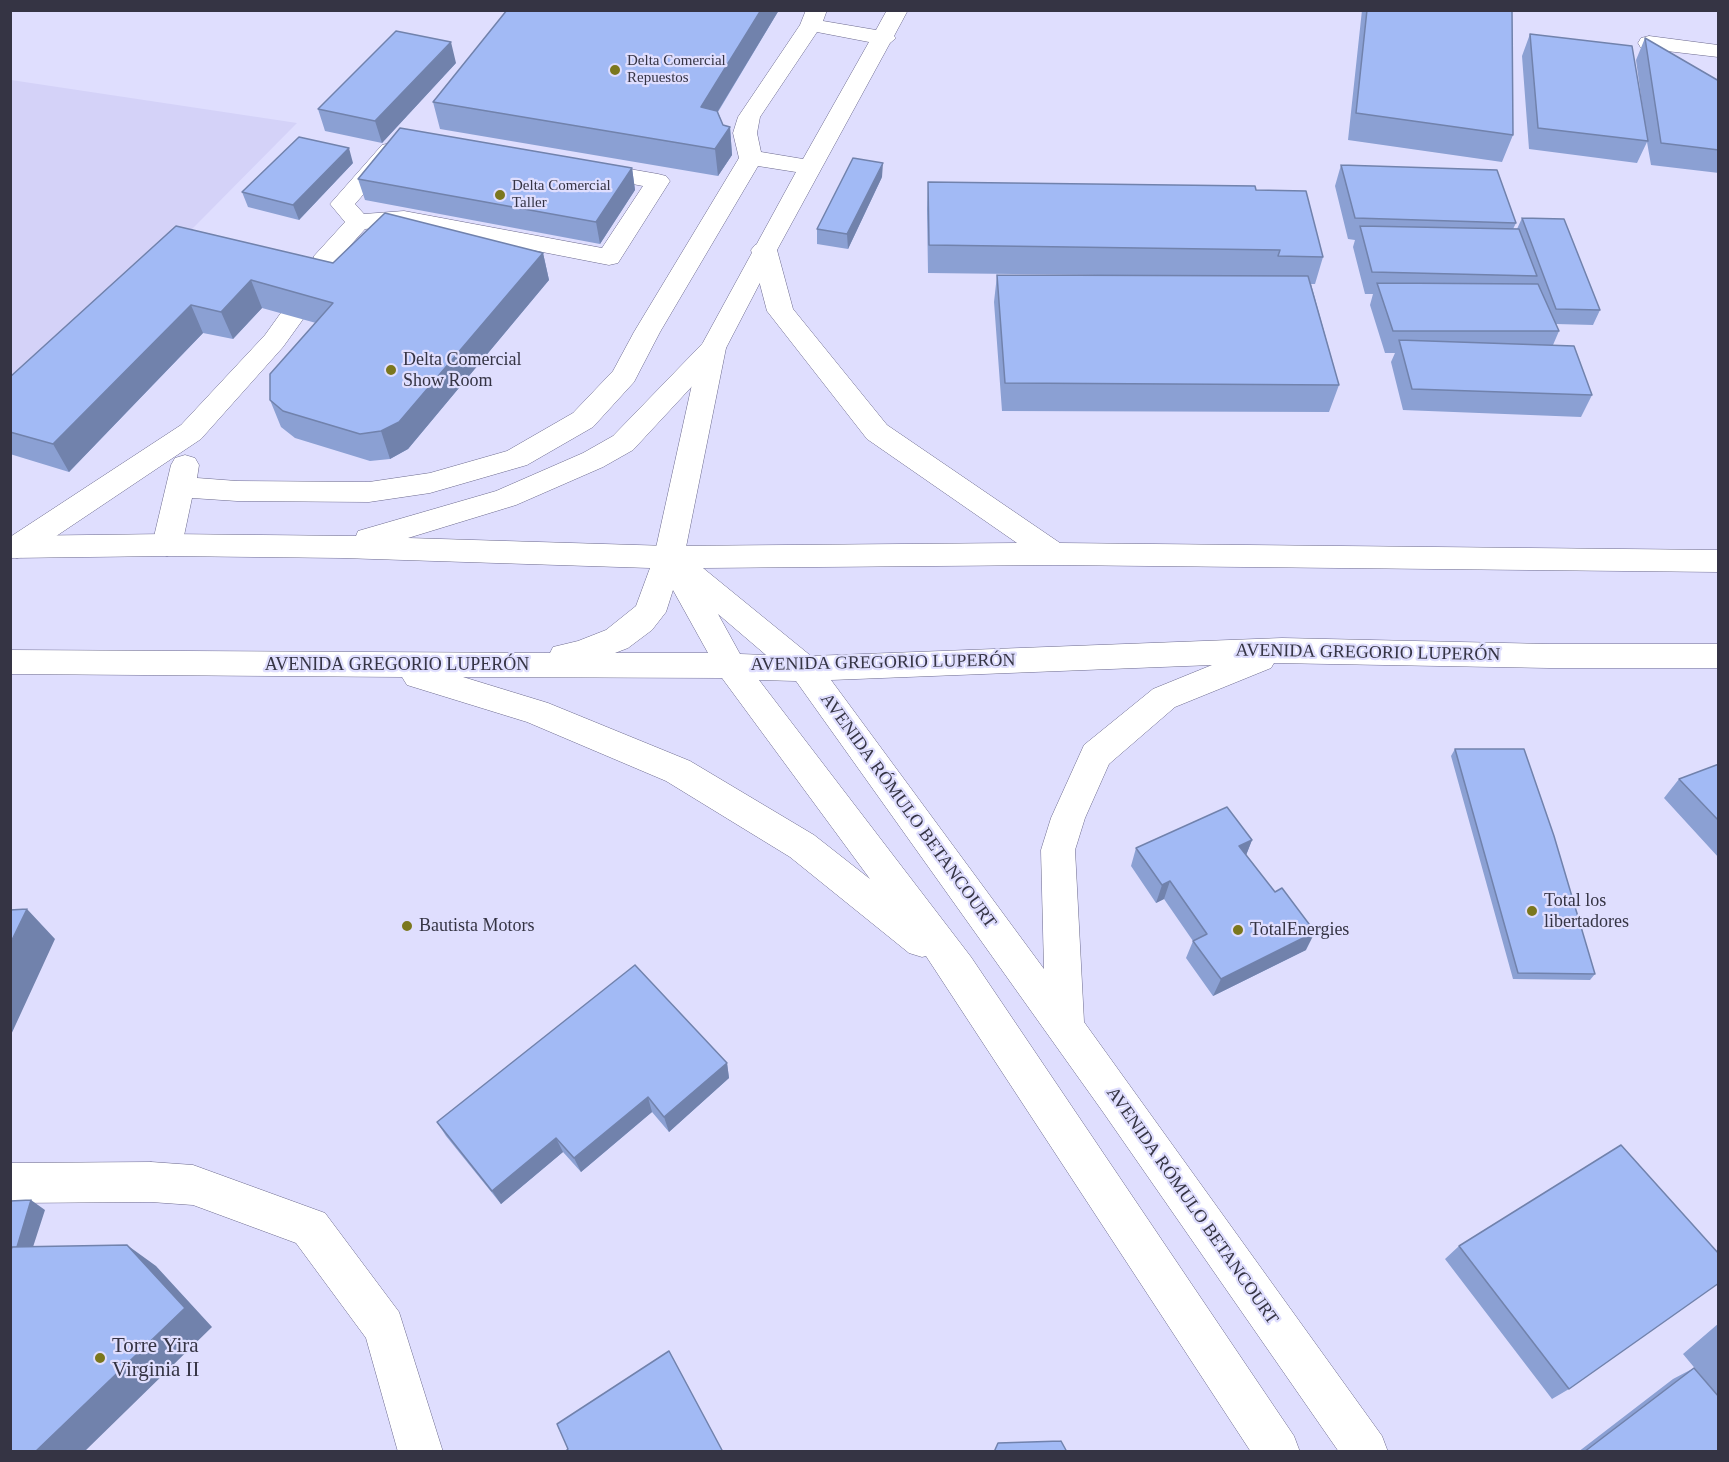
<!DOCTYPE html>
<html>
<head>
<meta charset="utf-8">
<style>
	body { margin:0 }
	#map { position:relative; width:1729px; height:1462px; overflow:hidden; background:#dfdefe; font-family:"Times New Roman",serif }
	canvas { display:block }
	.frame { position:absolute; inset:0; border:12px solid #353444; pointer-events:none }
</style>
</head>
<body>
<div id="map">
<canvas width="1729" height="1462"></canvas>
<div class="frame"></div>
</div>
<script>
const ctx = document.querySelector('canvas').getContext('2d');
ctx.lineJoin = 'round';
function fill(path, color) { ctx.fillStyle = color; ctx.fill(path, 'evenodd'); }
const toPath = rows => new Path2D(rows.map(r => 'M' + r).join(''));
function trace(path, color, width, dash) { ctx.strokeStyle = color; ctx.lineWidth = width; ctx.lineCap = dash ? 'butt' : 'round'; ctx.setLineDash(dash || []); ctx.stroke(path); }
function drawText(font, color, halo, rows, align = 'center') {
  ctx.font = font + ' "Times New Roman",serif'; ctx.lineWidth = 4.5; ctx.setLineDash([]); ctx.textBaseline = 'middle'; ctx.strokeStyle = halo; ctx.fillStyle = color; for (const [text, x, y, turn = 0] of rows) {
    ctx.save(); ctx.translate(x, y); ctx.rotate((+turn || 0) * Math.PI / 180); ctx.textAlign = isNaN(turn) ? turn : align; if (halo) ctx.strokeText(text, 0, 0); ctx.fillText(text, 0, 0); ctx.restore();
  }
}
fill(toPath([
	[11,80,297,123,11,412]
]), '#d4d2f8');
const minor = toPath([
	[806,10,827,10,823,21,876,30,887,10,908,10,894,36,896,38,890,43,777,250,726,348,684,557,680,565,669,568,658,565,654,557,700,348,796,172,758,166,660,332,634,382,593,427,527,465,430,493,369,502,237,501,192,498,182,545,178,553,167,556,156,553,152,545,171,465,175,458,185,455,195,458,199,465,197,478,237,481,369,482,430,473,507,451,573,413,613,371,634,332,739,158,733,133,738,117,800,25,806,10],
	[817,32,869,42,803,159,761,152,757,133,760,117,817,32],
	[1649,36,1718,45,1718,57,1641,48,1638,43,1641,38,1649,36],
	[390,143,398,145,402,150,355,204,364,214,404,211,602,248,643,186,581,174,577,169,581,164,589,162,658,174,666,176,670,181,618,263,609,265,404,225,365,229,339,258,334,285,330,291,321,293,312,291,308,285,314,256,345,222,330,204,382,145,390,143],
	[292,308,301,310,305,316,301,322,283,347,201,439,28,555,17,558,10,556,10,537,181,425,265,335,283,310,292,308],
	[151,1162,193,1165,325,1213,399,1312,443,1452,398,1452,366,1338,296,1243,193,1205,151,1202,10,1203,10,1163,151,1162]
]);
const major = toPath([
	[764,242,773,245,777,250,793,309,887,425,1060,543,1718,550,1718,572,1054,565,703,568,811,656,1282,638,1549,644,1718,644,1718,668,1549,668,1274,663,1271,668,1175,707,1109,764,1085,818,1075,850,1084,1022,1382,1436,1388,1452,1339,1452,1103,1112,796,681,759,680,971,957,1294,1436,1300,1452,1251,1452,926,956,922,957,909,953,790,857,666,781,527,722,407,685,402,677,10,674,10,650,550,653,553,647,578,641,606,630,636,606,650,568,342,558,167,556,10,558,10,536,167,534,356,536,358,531,496,491,583,453,613,436,704,342,713,339,722,342,726,348,722,354,633,450,603,467,516,505,408,538,669,546,1017,543,867,439,767,311,751,250,755,245,764,242],
	[673,590,708,653,615,653,628,648,652,630,666,612,673,590],
	[718,614,766,655,740,654,718,614],
	[1212,665,1153,689,1084,745,1051,818,1041,850,1044,969,831,680,1212,665],
	[463,677,722,678,870,879,814,835,690,761,548,703,463,677]
]);
trace(minor, '#6b698d', 1);
trace(major, '#6b698d', 1);
fill(minor, '#fff');
fill(major, '#fff');
fill(toPath([
	[507,10,779,10,718,112,723,125,730,127,732,155,718,176,440,129,433,102],
	[1362,10,1512,10,1513,135,1502,162,1348,140],
	[1530,34,1645,126,1636,60,1645,38,1719,81,1719,173,1651,165,1647,142,1637,163,1529,149,1522,56],
	[456,63,382,143,325,131,318,109],
	[353,163,299,220,248,207,242,192],
	[1341,165,1516,223,1513,229,1517,229,1522,218,1600,310,1593,325,1556,324,1559,331,1553,345,1592,395,1581,417,1403,410,1391,362,1395,353,1385,353,1370,305,1373,294,1365,294,1353,247,1355,240,1348,239,1335,186],
	[632,168,635,190,600,244,365,200,358,179],
	[882,177,848,249,817,244,817,229],
	[928,182,1256,190,1323,257,1315,284,1311,284,1339,385,1329,412,1002,411,994,302,997,275,1099,275,928,273,927,209],
	[176,226,333,263,543,253,549,280,408,449,390,459,370,461,295,438,281,427,270,400,316,323,262,308,233,339,203,333,69,472,10,454,10,377],
	[1455,749,1595,974,1590,980,1513,979,1451,756],
	[1719,764,1719,858,1664,798,1679,779],
	[1252,840,1246,855,1306,950,1213,996,1186,958,1193,941,1164,899,1156,903,1131,866,1136,848],
	[727,1063,729,1078,669,1132,652,1112,581,1172,563,1152,501,1204,446,1136,437,1122],
	[1459,1246,1569,1389,1552,1399,1445,1259],
	[1719,1323,1719,1452,1578,1452,1673,1379,1694,1368,1713,1390,1683,1354]
]), '#8ba0d3');
fill(toPath([
	[761,10,779,10,704,134,701,107],
	[451,42,456,63,382,143,375,121],
	[730,127,732,155,718,176,715,149],
	[349,148,353,163,299,220,293,205],
	[883,163,882,177,848,249,847,234],
	[632,168,635,190,600,244,596,222],
	[543,253,549,280,408,449,390,459,381,431],
	[251,280,262,308,233,339,221,312],
	[191,305,203,333,69,472,53,444],
	[1252,840,1245,858,1239,846],
	[1170,881,1164,899,1156,903,1162,885],
	[27,909,55,939,10,1037,10,944],
	[1315,932,1306,950,1213,996,1221,979],
	[727,1063,729,1078,669,1132,664,1117],
	[648,1097,652,1112,581,1172,574,1158],
	[556,1138,563,1152,501,1204,492,1191],
	[31,1200,45,1210,10,1318,10,1266],
	[127,1245,156,1266,212,1327,84,1452,35,1452]
]), '#7182ac');
const building = toPath([
	[507,10,761,10,701,107,717,111,723,125,730,127,715,149,433,102,507,10],
	[1367,10,1512,10,1513,135,1356,113,1367,10],
	[396,31,451,42,375,121,318,109,396,31],
	[1530,34,1632,46,1648,141,1538,128,1530,34],
	[1645,38,1719,81,1719,150,1661,143,1645,38],
	[400,128,632,168,596,222,358,179,400,128],
	[299,137,349,148,293,205,242,192,299,137],
	[853,158,883,163,847,234,817,229,853,158],
	[1341,165,1497,170,1516,223,1355,218,1341,165],
	[928,182,1255,186,1256,190,1306,191,1323,257,1278,256,1280,250,929,245,928,182],
	[385,213,543,253,399,422,381,431,360,434,283,411,270,400,270,374,333,303,251,280,221,312,191,305,53,444,10,432,10,377,176,226,333,263,385,213],
	[1522,218,1564,219,1600,310,1556,309,1522,218],
	[1360,226,1519,229,1537,276,1372,272,1360,226],
	[997,275,1308,276,1339,385,1005,383,997,275],
	[1377,283,1538,284,1559,331,1393,331,1377,283],
	[1399,340,1574,346,1592,395,1412,389,1399,340],
	[1455,749,1524,749,1554,836,1595,974,1518,973,1455,749],
	[1719,764,1719,821,1679,779,1719,764],
	[1227,807,1252,840,1239,846,1275,892,1282,888,1315,932,1221,979,1193,941,1207,934,1170,881,1162,885,1136,848,1227,807],
	[27,909,10,944,10,910,27,909],
	[635,965,727,1063,664,1117,648,1097,574,1158,556,1138,492,1191,437,1122,635,965],
	[1621,1145,1719,1254,1719,1283,1569,1389,1459,1246,1621,1145],
	[31,1200,17,1247,12,1247,10,1253,10,1201,31,1200],
	[127,1245,185,1308,35,1452,10,1452,10,1253,12,1247,127,1245],
	[669,1351,723,1452,565,1452,568,1449,557,1424,669,1351],
	[1694,1368,1719,1397,1719,1452,1584,1452,1694,1368],
	[1061,1441,1067,1452,994,1452,998,1443,1061,1441]
]);
fill(building, '#a2baf5');
trace(building, '#7182ac', 1.5);
for (const [x, y, r, color] of [
	[615,70,6,"#7b771d"],
	[500,195,6,"#7b771d"],
	[391,370,6,"#7b771d"],
	[1532,911,6,"#7b771d"],
	[407,926,6,"#7b771d"],
	[1238,930,6,"#7b771d"],
	[100,1358,6,"#7b771d"]
]) { const dot = new Path2D(); dot.arc(x, y, r, 0, 2 * Math.PI); ctx.fillStyle = color; ctx.fill(dot); trace(dot, '#dfdefe', 2); }
drawText('15px', '#353444', '#dfdefe', [
	["Delta Comercial",627,61],
	["Repuestos",627,78],
	["Delta Comercial",512,186],
	["Taller",512,203]
], 'left');
drawText('18px', '#353444', '#dfdefe', [
	["Delta Comercial",403,360],
	["Show Room",403,381],
	["Total los",1544,901],
	["libertadores",1544,922],
	["Bautista Motors",419,926],
	["TotalEnergies",1250,930]
], 'left');
drawText('18px', '#353444', '#dfdefe', [
	["AVENIDA GREGORIO LUPERÓN",1368,653,1],
	["AVENIDA GREGORIO LUPERÓN",883,663,-1],
	["AVENIDA GREGORIO LUPERÓN",397,665],
	["AVENIDA RÓMULO BETANCOURT",908,811,54],
	["AVENIDA RÓMULO BETANCOURT",1192,1206,55]
]);
drawText('21px', '#353444', '#dfdefe', [
	["Torre Yira",112,1346],
	["Virginia II",112,1370]
], 'left');
</script>
</body>
</html>
